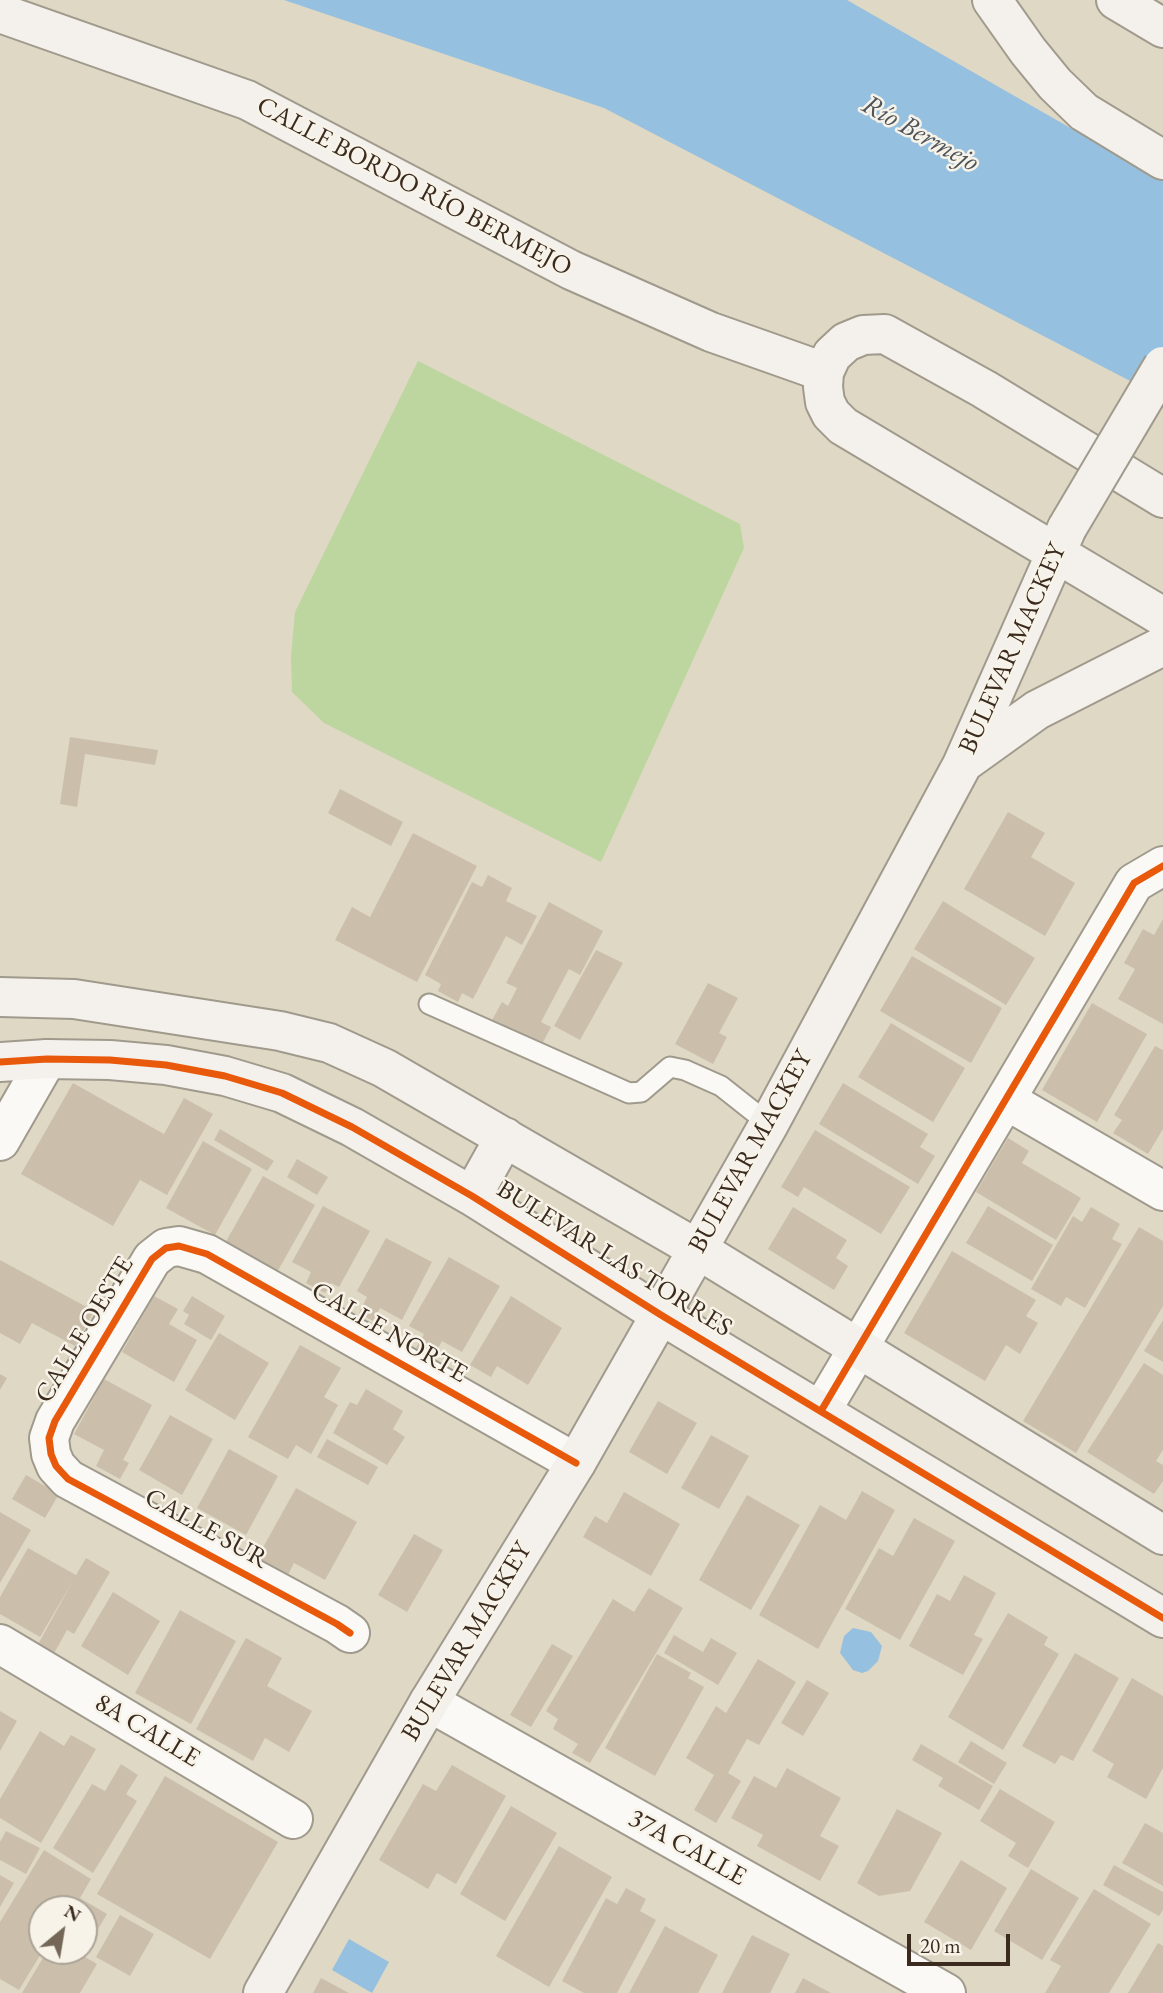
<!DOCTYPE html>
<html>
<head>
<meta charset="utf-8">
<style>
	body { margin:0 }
	#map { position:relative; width:1163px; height:1993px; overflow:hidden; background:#dfd8c4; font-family:"EB Garamond",serif }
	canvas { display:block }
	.north { position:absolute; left:28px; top:1895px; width:70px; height:70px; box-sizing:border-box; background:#f7f3e8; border:2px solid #aca397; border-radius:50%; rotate:30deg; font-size:19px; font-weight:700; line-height:28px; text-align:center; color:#3b2a1e }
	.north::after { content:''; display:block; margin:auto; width:24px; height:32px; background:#746758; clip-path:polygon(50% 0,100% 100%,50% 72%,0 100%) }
	.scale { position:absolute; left:907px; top:1934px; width:103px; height:32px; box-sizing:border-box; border:4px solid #3b2a1e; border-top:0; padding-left:9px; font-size:21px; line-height:24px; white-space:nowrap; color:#3b2a1e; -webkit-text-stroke:5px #f7f3e8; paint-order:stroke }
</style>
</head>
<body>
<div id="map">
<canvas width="1163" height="1993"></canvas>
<div class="north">N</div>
<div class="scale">20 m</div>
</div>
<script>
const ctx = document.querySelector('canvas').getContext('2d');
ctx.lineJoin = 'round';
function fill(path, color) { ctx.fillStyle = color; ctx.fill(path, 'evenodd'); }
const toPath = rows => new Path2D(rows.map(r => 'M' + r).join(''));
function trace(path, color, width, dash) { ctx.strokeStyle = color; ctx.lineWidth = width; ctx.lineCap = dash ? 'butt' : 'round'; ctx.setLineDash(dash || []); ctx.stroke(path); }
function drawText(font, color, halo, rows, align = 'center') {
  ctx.font = font + ' "EB Garamond",serif'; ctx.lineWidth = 5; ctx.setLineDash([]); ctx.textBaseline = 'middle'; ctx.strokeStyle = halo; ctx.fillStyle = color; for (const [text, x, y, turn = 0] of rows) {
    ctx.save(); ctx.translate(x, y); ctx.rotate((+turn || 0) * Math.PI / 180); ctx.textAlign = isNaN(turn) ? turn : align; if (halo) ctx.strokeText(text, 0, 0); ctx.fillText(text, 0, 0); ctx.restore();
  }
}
fill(toPath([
	[418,361,740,524,744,548,601,862,324,723,292,692,291,657,295,612]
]), '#bdd6a0');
fill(toPath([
	[284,0,847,0,1163,181,1163,398,604,108],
	[853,1628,871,1632,882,1646,878,1661,868,1671,862,1673,853,1670,840,1653,844,1636],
	[349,1939,389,1962,372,1993,332,1970]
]), '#96c0df');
fill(toPath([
	[70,737,158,750,155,765,85,754,77,807,60,804],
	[340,789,403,822,391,846,328,813],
	[1008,812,1045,833,1031,857,1075,883,1045,936,964,889],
	[413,833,477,866,417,982,335,940,352,907,370,917],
	[488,875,512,888,506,901,537,916,522,945,506,936,473,999,462,993,458,1002,438,991,441,984,425,975,472,882,482,887],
	[943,901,1035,958,1006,1005,914,949],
	[549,902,603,931,580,975,569,969,541,1022,551,1027,541,1046,492,1020,502,1002,508,1006,517,988,506,983],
	[1163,919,1163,1024,1118,999,1135,969,1124,963,1143,929,1154,935],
	[596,950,623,963,580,1040,554,1026],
	[912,956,1002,1008,971,1063,880,1011],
	[708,983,738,998,719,1033,727,1037,713,1064,675,1044],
	[1092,1003,1147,1034,1097,1122,1042,1090],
	[891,1023,965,1068,933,1122,858,1077],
	[1155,1046,1163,1050,1163,1129,1148,1154,1113,1133,1122,1120,1114,1115],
	[73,1083,164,1134,184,1098,213,1114,167,1195,140,1180,113,1226,21,1174],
	[843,1083,928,1134,920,1147,935,1156,918,1184,819,1124],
	[220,1129,274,1161,267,1171,214,1140],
	[815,1130,910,1187,881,1234,804,1187,798,1197,781,1187],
	[1008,1138,1029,1151,1022,1163,1081,1198,1056,1240,976,1192],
	[203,1141,252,1169,215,1235,166,1208],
	[297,1159,328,1177,317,1195,287,1177],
	[263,1176,315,1205,276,1274,224,1245],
	[323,1206,370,1231,339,1287,331,1283,325,1293,306,1283,311,1272,292,1262],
	[988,1206,1053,1245,1032,1281,966,1243],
	[793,1207,847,1240,836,1258,848,1266,834,1290,768,1249],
	[1091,1207,1120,1224,1112,1239,1122,1244,1085,1308,1066,1297,1061,1306,1031,1289,1073,1216,1082,1222],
	[1139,1227,1163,1241,1163,1306,1076,1453,1023,1421],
	[386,1238,432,1262,402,1320,380,1308,373,1321,359,1313,367,1297,357,1291],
	[952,1251,1036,1300,1026,1316,1038,1323,1020,1354,1006,1345,985,1381,904,1333],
	[449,1257,500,1286,462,1352,442,1341,432,1358,416,1348,424,1334,409,1326],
	[0,1260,94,1311,75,1346,32,1323,20,1344,0,1333],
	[154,1296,178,1309,169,1324,197,1340,174,1382,122,1352],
	[192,1296,225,1316,211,1340,184,1324,189,1315,183,1311],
	[511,1296,562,1328,528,1385,497,1366,491,1377,470,1365],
	[1163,1320,1163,1362,1144,1351],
	[219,1333,269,1363,235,1420,185,1390],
	[300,1345,341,1368,324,1397,338,1405,311,1454,296,1445,288,1459,248,1437],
	[1144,1363,1163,1375,1163,1450,1156,1461,1163,1465,1163,1481,1154,1494,1087,1452],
	[0,1374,7,1378,0,1390],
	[104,1379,152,1405,123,1460,129,1463,120,1479,96,1466,104,1450,74,1434],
	[366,1389,403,1411,393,1429,405,1437,387,1465,333,1433,350,1402,357,1405],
	[658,1401,697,1423,667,1474,629,1452],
	[170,1415,213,1439,182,1495,139,1470],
	[711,1435,749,1456,719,1509,681,1488],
	[327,1439,378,1467,368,1485,317,1457],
	[229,1449,278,1476,246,1535,197,1508],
	[26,1475,59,1494,45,1518,12,1499],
	[296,1488,357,1522,325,1580,294,1563,287,1577,256,1560],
	[862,1491,895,1510,818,1649,759,1615,820,1505,846,1520],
	[624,1492,680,1524,651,1576,583,1537,595,1516,607,1523],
	[747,1495,800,1525,751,1610,699,1580],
	[0,1512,31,1530,0,1583],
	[914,1518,955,1541,900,1640,845,1609,879,1548,893,1556],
	[414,1534,443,1550,407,1612,378,1595],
	[28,1548,76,1575,86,1558,110,1572,74,1634,67,1630,52,1657,36,1648,74,1579,40,1637,0,1614,0,1597],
	[964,1575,996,1593,974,1635,983,1639,963,1675,909,1646,937,1594,950,1601],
	[649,1588,683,1608,590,1763,572,1753,578,1744,553,1729,558,1719,546,1711,613,1599,634,1612],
	[113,1592,160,1621,128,1675,81,1646],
	[180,1610,236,1641,191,1724,135,1693],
	[1008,1613,1048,1637,1044,1645,1059,1654,1003,1750,948,1717],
	[674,1635,703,1652,711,1638,737,1653,718,1685,664,1653],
	[246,1638,282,1658,267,1686,312,1711,289,1752,265,1738,253,1761,196,1729],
	[552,1644,573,1656,531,1727,510,1715],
	[1075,1653,1119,1678,1073,1761,1061,1755,1055,1764,1022,1746],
	[657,1654,691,1673,688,1678,704,1687,655,1776,605,1748],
	[758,1659,796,1682,759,1745,747,1739,728,1773,741,1781,716,1823,694,1810,714,1775,686,1758,716,1706,726,1713],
	[1132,1678,1163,1696,1163,1768,1146,1799,1107,1777,1114,1764,1092,1751],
	[807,1680,829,1693,803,1736,781,1723],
	[0,1711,17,1721,0,1751],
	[40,1731,64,1746,71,1735,96,1749,41,1843,0,1818,0,1799],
	[971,1741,1007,1763,994,1784,958,1762],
	[921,1744,993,1786,979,1810,938,1786,943,1778,912,1760],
	[121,1764,138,1775,126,1794,137,1801,93,1873,53,1848,92,1784,105,1791],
	[452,1765,506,1796,456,1884,437,1873,428,1889,379,1860,423,1784,436,1791],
	[787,1768,841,1798,820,1836,839,1846,820,1881,757,1846,763,1835,731,1818,754,1776,776,1788],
	[165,1776,278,1842,210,1959,97,1894],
	[1000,1789,1055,1822,1028,1868,1008,1856,1016,1843,980,1821],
	[511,1806,557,1833,505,1921,460,1894],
	[897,1809,942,1833,910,1891,879,1896,857,1883],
	[1145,1823,1163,1833,1163,1886,1122,1863],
	[6,1831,40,1848,26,1874,0,1860,0,1842],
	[559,1846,612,1877,549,1987,496,1956],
	[44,1850,91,1879,80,1898,107,1914,92,1939,84,1935,84,1909,42,1909,42,1952,19,1990,0,1979,0,1922],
	[961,1860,1007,1888,971,1950,924,1922],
	[1114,1865,1163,1892,1163,1910,1159,1916,1103,1885],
	[1031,1869,1079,1898,1042,1960,994,1931],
	[0,1875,14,1883,0,1907],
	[626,1888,646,1899,640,1911,656,1920,617,1993,584,1993,562,1981,606,1898,617,1904],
	[1094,1889,1151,1924,1109,1993,1045,1993,1061,1966,1050,1960],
	[120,1915,154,1934,130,1976,96,1957],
	[665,1926,718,1955,698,1993,629,1993],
	[752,1935,790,1954,770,1993,722,1993],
	[1158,1943,1163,1946,1163,1993,1128,1993],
	[47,1951,75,1951,97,1964,80,1993,22,1993],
	[321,1978,349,1993,313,1993],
	[803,1978,831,1993,795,1993]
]), '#cbbfac');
const lane = toPath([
	[429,1004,629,1093,641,1092,670,1067,685,1070,721,1086,769,1124]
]);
const street = toPath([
	[1006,1100,1163,1191],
	[0,1141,47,1059],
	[821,1411,1134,883,1163,866],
	[350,1633,337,1624,68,1479,56,1466,51,1454,49,1438,55,1421,152,1259,166,1248,179,1246,207,1254,576,1463],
	[0,1644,293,1819],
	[429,1702,946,1993]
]);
const secondary = toPath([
	[992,0,1028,51,1055,84,1084,112,1163,160],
	[1116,0,1163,28],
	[0,13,247,100,571,270,711,332,824,372],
	[1163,498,984,389,885,334,863,335,846,342,832,355,824,372,823,387,825,402,831,414,843,426,1163,617],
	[966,761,1037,710,1163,646],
	[0,997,74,999,280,1031,329,1043,384,1068,697,1249,1163,1535],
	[0,1062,47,1059,110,1060,166,1065,225,1076,282,1093,352,1127,472,1196,661,1315,1163,1618],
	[472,1196,505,1137],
	[263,1993,429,1702,576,1463,769,1124,962,765,1067,528]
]);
trace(lane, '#a09a8d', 23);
trace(street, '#a09a8d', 42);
trace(secondary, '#a09a8d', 42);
trace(lane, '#faf9f6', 19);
trace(street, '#faf9f6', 38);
trace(secondary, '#f4f1ec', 38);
const secondaryBridge = toPath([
	[1067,528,1163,366]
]);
trace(secondaryBridge, '#a09a8d', 42, []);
trace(secondaryBridge, '#f4f1ec', 38);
trace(toPath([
	[0,1062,47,1059,110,1060,166,1065,225,1076,282,1093,352,1127,472,1196,661,1315,1163,1618],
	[821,1411,1134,883,1163,866],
	[350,1633,337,1624,68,1479,56,1466,51,1454,49,1438,55,1421,152,1259,166,1248,179,1246,207,1254,576,1463]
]), '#e8590c', 7);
drawText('26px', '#3b2a1e', '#f7f3e8', [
	["CALLE BORDO RÍO BERMEJO",414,187,28],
	["BULEVAR MACKEY",1013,649,-66],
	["BULEVAR MACKEY",751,1152,-61],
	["BULEVAR LAS TORRES",614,1259,32],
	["CALLE OESTE",85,1330,-59],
	["CALLE NORTE",389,1333,30],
	["CALLE SUR",206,1529,29],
	["BULEVAR MACKEY",467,1642,-59],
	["8A CALLE",147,1731,31],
	["37A CALLE",687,1848,29]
]);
drawText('italic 28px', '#4d545b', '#f7f3e8', [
	["Río Bermejo",920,134,29]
]);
</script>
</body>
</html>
